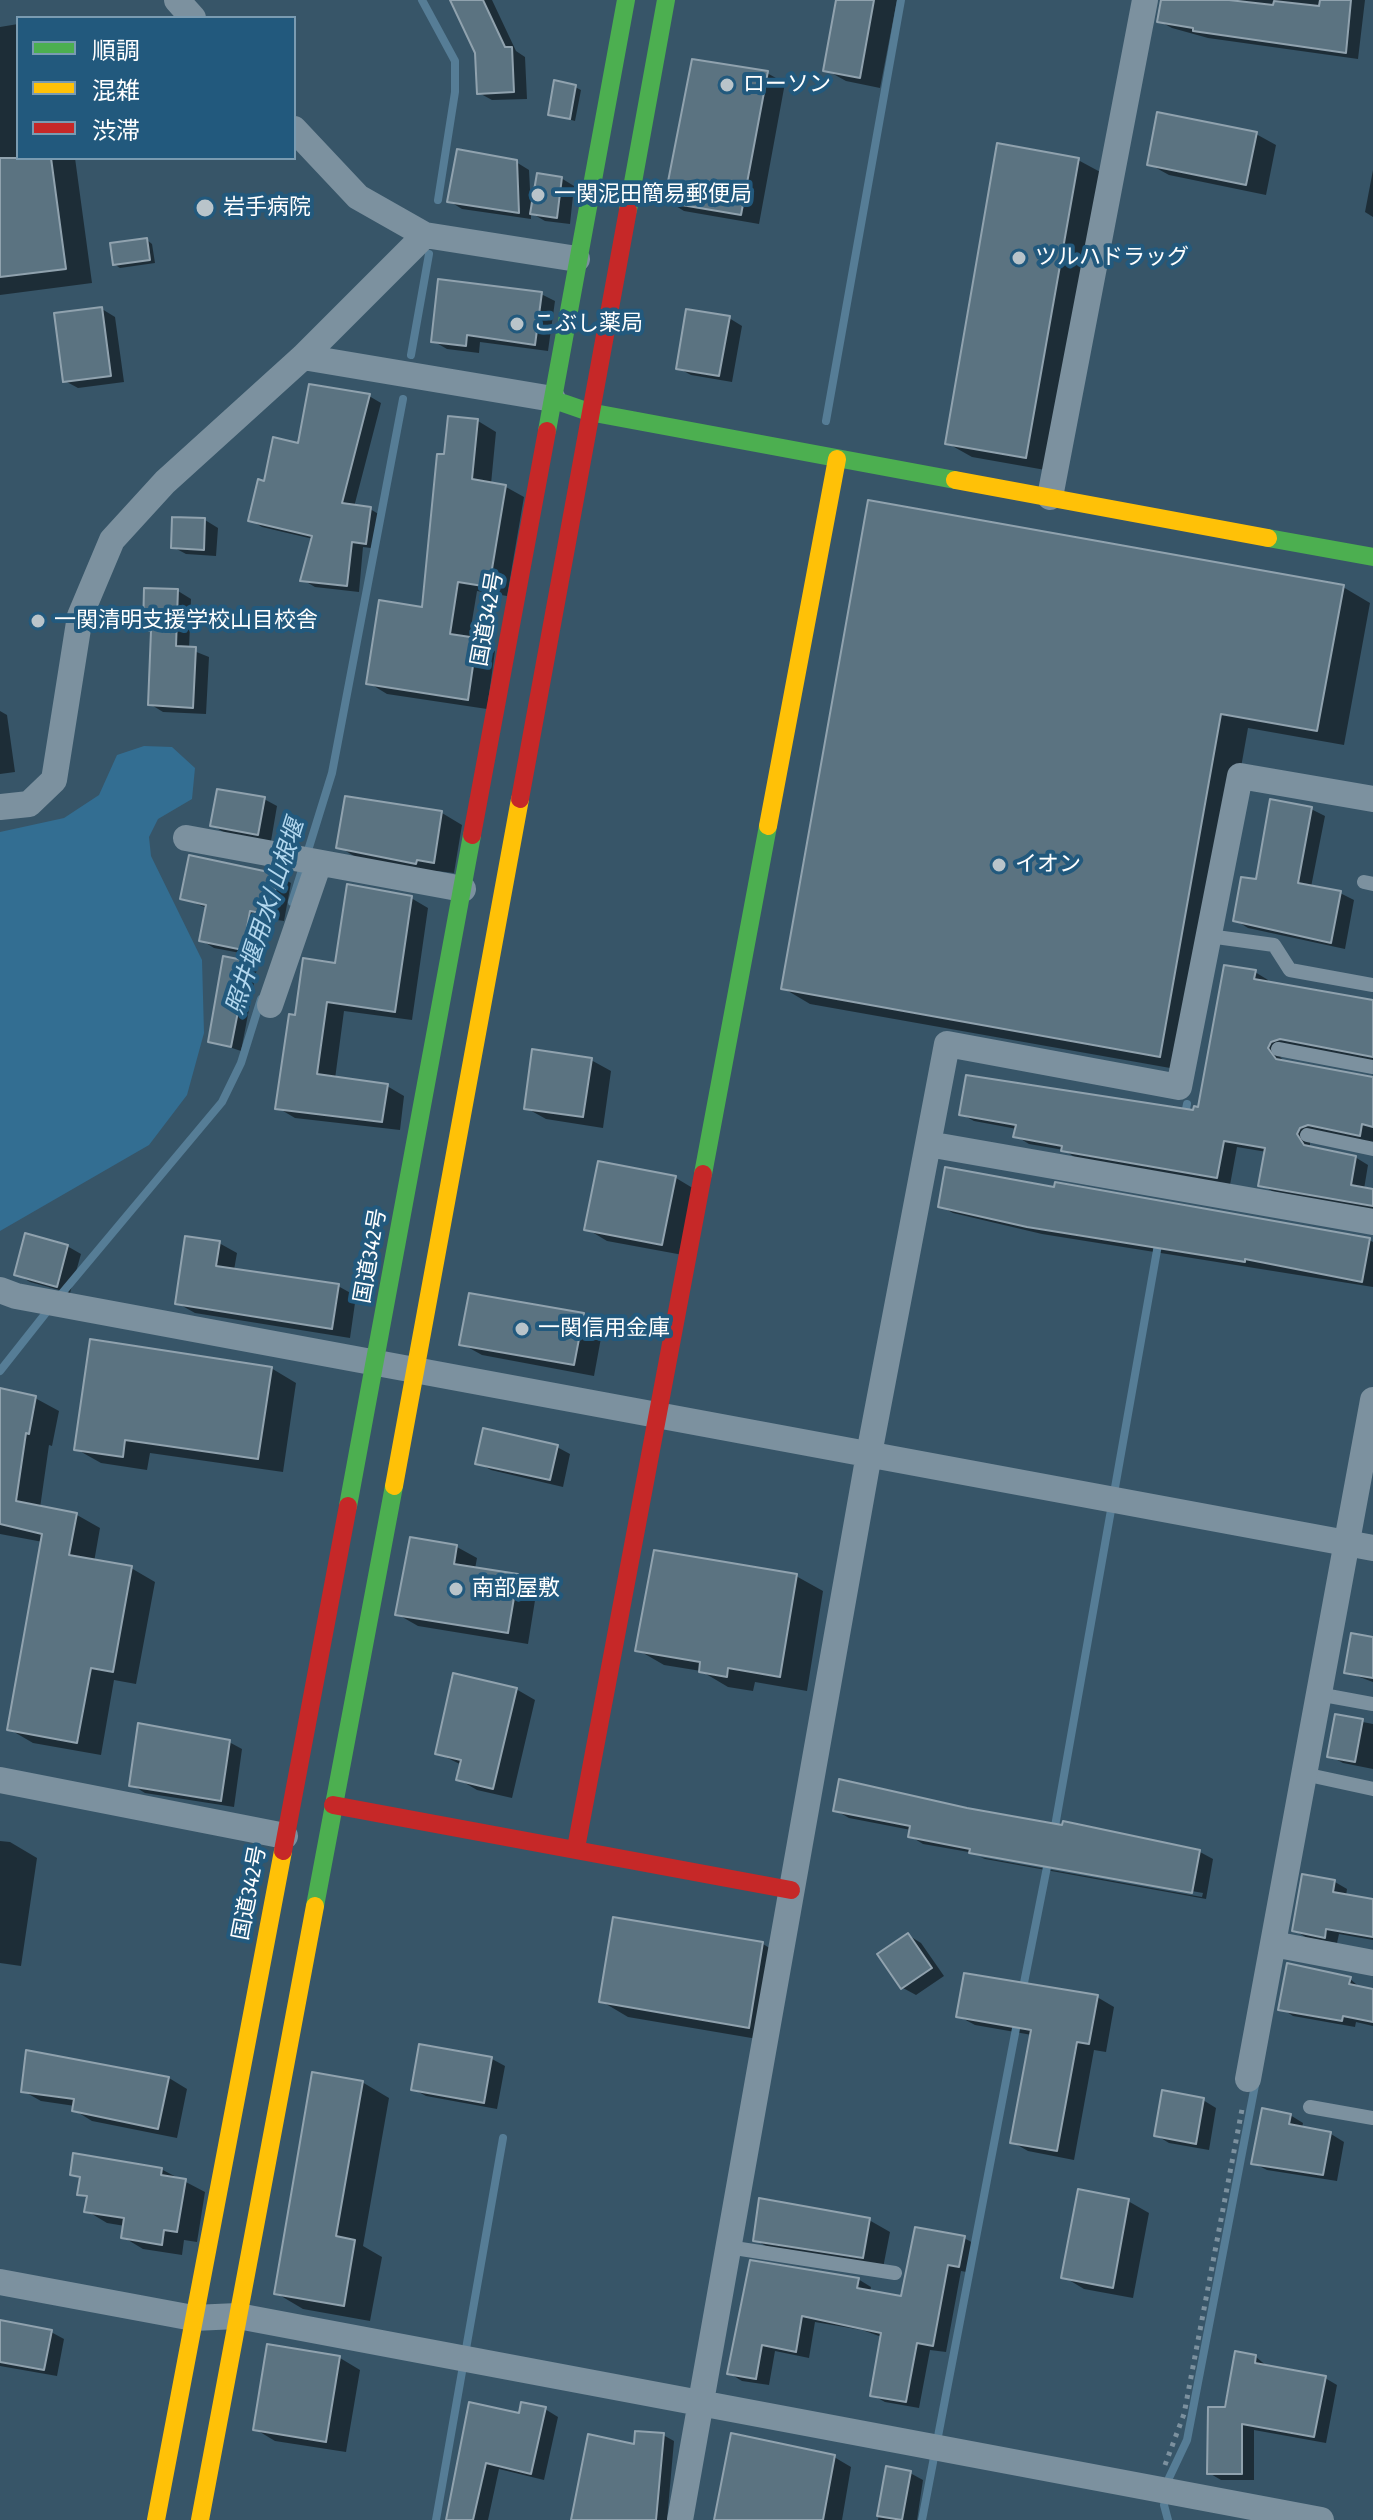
<!DOCTYPE html>
<html>
<head>
<meta charset="utf-8">
<style>
	body { margin:0 }
	#map { position:relative; width:1373px; height:2520px; overflow:hidden; background:#375568; font-family:"Fira Sans Condensed","Noto Sans JP",sans-serif }
	canvas { display:block }
	.legend { position:absolute; left:16px; top:16px; width:280px; height:144px; box-sizing:border-box; background:#22597d; border:2px solid #7a9bb1; margin:0; padding:10px 14px; list-style:none; font-size:24px; color:#fff }
	.legend li { display:flex; align-items:center; gap:16px; height:40px }
	.legend b { width:40px; border:2px solid #7a9bb1 }
</style>
</head>
<body>
<div id="map">
<canvas width="1373" height="2520"></canvas>
<ul class="legend">
<li><b style="height:10px;background:#4caf50"></b>順調</li>
<li><b style="height:10px;background:#ffc107"></b>混雑</li>
<li><b style="height:10px;background:#c62828"></b>渋滞</li>
</ul>
</div>
<script>
const ctx = document.querySelector('canvas').getContext('2d');
ctx.lineJoin = 'round';
function fill(path, color) { ctx.fillStyle = color; ctx.fill(path, 'evenodd'); }
const toPath = rows => new Path2D(rows.map(r => 'M' + r).join(''));
function trace(path, color, width, dash) { ctx.strokeStyle = color; ctx.lineWidth = width; ctx.lineCap = dash ? 'butt' : 'round'; ctx.setLineDash(dash || []); ctx.stroke(path); }
function drawText(font, color, halo, rows, align = 'center') {
  ctx.font = font + ' "Fira Sans Condensed","Noto Sans JP",sans-serif'; ctx.lineWidth = 8; ctx.setLineDash([]); ctx.textBaseline = 'middle'; ctx.strokeStyle = halo; ctx.fillStyle = color; for (const [text, x, y, turn = 0] of rows) {
    ctx.save(); ctx.translate(x, y); ctx.rotate((+turn || 0) * Math.PI / 180); ctx.textAlign = isNaN(turn) ? turn : align; if (halo) ctx.strokeText(text, 0, 0); ctx.fillText(text, 0, 0); ctx.restore();
  }
}
fill(toPath([
	[144,746,172,747,195,768,192,799,158,819,149,837,151,856,202,960,204,1033,187,1095,149,1145,0,1231,0,832,64,818,99,795,117,755]
]), '#336e92');
fill(toPath([
	[453,0,492,0,516,51,525,57,527,99,492,100,479,93,477,53],
	[839,0,897,0,880,88,846,81,826,70],
	[1162,0,1365,0,1358,59,1208,38,1172,28,1159,21],
	[18,24,18,158,75,158,92,283,0,295,0,27],
	[767,73,785,83,759,224,684,211,666,200],
	[575,87,581,90,575,121,550,114],
	[1256,134,1276,145,1266,195,1169,175,1149,164],
	[1078,160,1104,174,1051,471,972,457,947,443],
	[516,162,529,170,531,209,561,178,574,186,570,224,545,221,531,213,531,219,462,209,449,201],
	[1373,170,1373,217,1365,212],
	[147,240,152,244,155,263,120,268,114,264],
	[541,294,555,301,548,351,480,342,479,353,447,349,433,341],
	[102,309,115,317,124,382,78,388,65,381],
	[729,318,742,326,732,382,691,375,678,368],
	[369,396,381,403,354,507,370,509,382,516,378,549,363,547,359,592,315,587,303,580,313,539,262,527,250,520,265,483,300,445],
	[478,421,496,432,491,484,506,487,524,497,507,596,477,591,469,639,495,651,487,709,387,694,369,683,424,609],
	[205,520,218,528,216,556,186,554,173,547],
	[1343,587,1370,603,1344,745,1248,728,1187,1071,810,1004,783,988],
	[178,591,191,599,189,649,209,657,206,714,163,712,150,704,153,634,145,629],
	[0,711,7,715,15,772,0,774],
	[264,799,277,806,271,841,225,833,212,825],
	[1311,809,1325,816,1311,887,1340,893,1354,900,1345,949,1248,928,1235,920,1257,882],
	[442,813,462,825,454,873,437,871,436,874,359,859,339,847],
	[190,858,278,876,291,883,284,921,263,918,256,956,214,948,201,940,207,908,182,898],
	[411,898,428,908,412,1020,344,1011,335,1079,387,1086,404,1096,400,1130,295,1118,278,1108,297,1018,337,965],
	[247,963,257,968,241,1051,211,1041],
	[1255,972,1268,980,1267,983,1373,1004,1373,1061,1280,1057,1285,1062,1373,1078,1373,1142,1310,1140,1310,1148,1355,1157,1368,1165,1364,1189,1373,1191,1373,1210,1274,1192,1261,1185,1267,1152,1237,1147,1230,1185,1076,1158,1064,1150,1029,1144,1016,1136,1017,1129,974,1121,961,1114,1195,1112,1200,1109],
	[591,1060,611,1071,603,1128,546,1119,526,1108],
	[676,1178,696,1190,683,1255,607,1241,587,1229],
	[940,1206,1369,1240,1373,1242,1373,1287,1042,1234,953,1213],
	[219,1243,237,1253,234,1270,338,1286,356,1296,350,1338,195,1313,177,1303],
	[67,1246,81,1254,70,1293,30,1282,16,1274],
	[583,1315,603,1327,594,1376,482,1355,462,1344],
	[271,1368,296,1383,283,1472,150,1453,147,1470,101,1463,76,1449],
	[35,1398,59,1411,52,1446,49,1445,40,1508,77,1515,100,1528,94,1562,131,1568,155,1582,136,1684,114,1680,101,1755,33,1743,9,1729,43,1542,0,1534,0,1410],
	[557,1447,570,1454,563,1487,491,1470,478,1463],
	[457,1547,477,1558,475,1569,517,1576,537,1588,528,1644,418,1626,397,1614],
	[796,1576,823,1591,807,1691,755,1682,753,1691,728,1687,701,1671,664,1665,638,1650],
	[1373,1639,1373,1682,1346,1672],
	[516,1689,535,1700,512,1798,477,1790,458,1779,462,1765,437,1753],
	[1337,1717,1373,1724,1373,1769,1343,1763,1330,1756],
	[229,1742,242,1749,234,1807,145,1793,132,1785],
	[835,1810,1200,1852,1213,1859,1206,1899,985,1859,980,1857,1202,1897,1203,1893,923,1844,910,1836,911,1830,849,1818],
	[0,1841,10,1842,37,1858,21,1966,0,1963],
	[1335,1882,1347,1889,1346,1896,1373,1901,1373,1940,1339,1934,1337,1943,1307,1938,1294,1930],
	[908,1935,921,1943,944,1976,916,1995,903,1988],
	[763,1944,789,1960,775,2042,628,2017,601,2001],
	[1350,1979,1362,1989,1373,1991,1373,2026,1356,2022,1355,2027,1293,2016,1281,2008],
	[1097,1997,1114,2007,1106,2052,1094,2050,1074,2160,1028,2151,1012,2142,1032,2035,975,2025,958,2016],
	[28,2052,169,2078,187,2089,177,2138,92,2121,74,2110,75,2106,41,2101,23,2091],
	[492,2059,505,2066,497,2109,426,2096,413,2089],
	[362,2082,389,2098,363,2246,382,2257,370,2321,303,2309,276,2293],
	[1203,2100,1216,2108,1209,2150,1169,2143,1156,2135],
	[1290,2115,1303,2123,1302,2128,1331,2134,1344,2142,1337,2181,1267,2170,1253,2163],
	[161,2169,205,2192,197,2242,184,2240,182,2255,143,2249,123,2237,125,2226,107,2223,87,2211,88,2199,80,2194,82,2180,72,2174],
	[1128,2201,1149,2213,1133,2298,1084,2289,1064,2277],
	[869,2220,890,2232,883,2268,775,2251,755,2240],
	[964,2238,977,2245,972,2273,961,2271,946,2352,930,2350,919,2408,885,2402,872,2395,882,2337,862,2330,815,2322,809,2358,775,2351,769,2385,742,2381,729,2373,751,2263,858,2279,871,2287,870,2292,903,2298],
	[0,2322,51,2332,64,2339,57,2376,0,2366],
	[268,2346,340,2358,360,2370,346,2452,275,2441,255,2429],
	[1236,2353,1256,2357,1268,2367,1325,2378,1337,2385,1326,2443,1254,2430,1254,2480,1221,2480,1209,2473],
	[470,2404,520,2415,545,2409,558,2417,544,2480,499,2469,488,2520,448,2520],
	[663,2435,674,2441,667,2520,573,2520,589,2436,636,2447],
	[834,2457,851,2467,842,2520,717,2520],
	[887,2468,910,2473,923,2480,917,2520,878,2520]
]), '#0007');
trace(toPath([
	[422,0,455,61,455,92,438,200],
	[411,355,429,254],
	[826,421,901,0],
	[292,902,332,773,403,399],
	[1184,1119,1187,1104],
	[58,1298,222,1102,241,1063,261,999],
	[0,1371,49,1309],
	[1054,1832,1159,1239],
	[1022,1993,1049,1857],
	[436,2520,503,2138],
	[922,2520,1018,2018],
	[1168,2520,1164,2505,1169,2478,1187,2440,1256,2080]
]), '#567d96', 8);
const building = toPath([
	[450,0,483,0,505,47,512,47,514,92,477,94,475,53,450,0],
	[836,0,874,0,860,78,823,71,836,0],
	[1161,0,1229,0,1273,5,1274,1,1319,6,1320,0,1351,0,1346,53,1193,31,1193,28,1157,22,1161,0],
	[692,59,768,71,741,215,664,202,692,59],
	[554,80,576,85,570,119,548,115,554,80],
	[1157,112,1257,132,1246,185,1147,165,1157,112],
	[997,143,1079,158,1026,458,945,444,997,143],
	[457,149,517,160,519,213,447,202,457,149],
	[0,158,51,158,66,269,0,277,0,158],
	[537,173,562,177,557,218,530,214,537,173],
	[147,238,150,260,113,265,110,243,147,238],
	[438,279,542,292,535,345,467,335,466,346,431,342,438,279],
	[102,307,111,376,63,382,54,313,102,307],
	[686,309,730,316,719,376,676,369,686,309],
	[309,384,370,394,342,503,371,507,366,544,352,542,347,586,300,581,312,536,248,521,258,479,264,481,273,437,298,443,309,384],
	[448,416,478,419,472,479,506,485,489,587,458,582,450,634,477,638,468,700,366,684,379,600,422,607,437,454,444,454,448,416],
	[868,500,1344,585,1317,731,1221,714,1160,1057,781,989,868,500],
	[172,517,205,518,204,550,171,548,172,517],
	[144,588,178,589,176,646,196,647,193,708,148,705,151,631,143,630,144,588],
	[217,789,265,797,258,835,210,826,217,789],
	[345,796,442,811,434,863,417,860,416,864,336,848,345,796],
	[1270,799,1312,807,1298,883,1341,891,1331,943,1233,921,1241,877,1256,879,1270,799],
	[189,855,278,874,271,915,250,911,243,950,199,941,206,905,180,899,189,855],
	[347,884,412,896,395,1012,327,1002,317,1074,388,1084,382,1122,275,1109,289,1014,295,1015,303,958,335,963,347,884],
	[223,956,248,961,231,1047,208,1042,223,956],
	[1224,965,1256,970,1254,979,1373,1000,1373,1057,1280,1039,1271,1042,1268,1048,1276,1059,1373,1077,1373,1127,1362,1124,1360,1136,1308,1125,1300,1128,1297,1134,1304,1145,1356,1156,1351,1185,1373,1189,1373,1206,1258,1186,1265,1148,1224,1141,1217,1178,1061,1151,1062,1146,1013,1137,1016,1125,959,1115,966,1075,1193,1110,1194,1106,1198,1107,1224,965],
	[532,1049,592,1058,583,1117,524,1109,532,1049],
	[598,1161,676,1176,662,1245,584,1230,598,1161],
	[945,1167,1054,1187,1055,1182,1370,1238,1362,1282,1245,1259,1245,1262,1027,1227,938,1207,945,1167],
	[25,1233,68,1245,57,1287,14,1275,25,1233],
	[185,1236,220,1241,216,1266,339,1284,332,1329,175,1304,185,1236],
	[469,1293,584,1313,574,1365,459,1345,469,1293],
	[90,1339,272,1367,258,1459,125,1440,123,1457,74,1450,90,1339],
	[0,1388,36,1396,29,1434,26,1433,16,1501,77,1513,69,1555,132,1566,113,1672,91,1668,77,1743,7,1730,42,1534,0,1524,0,1388],
	[483,1428,558,1445,550,1480,475,1464,483,1428],
	[410,1537,457,1545,454,1564,518,1574,508,1633,395,1615,410,1537],
	[654,1550,797,1574,780,1677,728,1668,727,1677,699,1672,700,1662,635,1651,654,1550],
	[1351,1633,1373,1637,1373,1678,1344,1673,1351,1633],
	[453,1673,517,1688,493,1789,456,1780,461,1760,435,1754,453,1673],
	[1335,1714,1363,1719,1355,1762,1327,1757,1335,1714],
	[138,1723,230,1740,221,1801,129,1786,138,1723],
	[839,1779,967,1808,1062,1825,1063,1821,1200,1850,1192,1893,969,1853,970,1849,908,1837,910,1826,833,1811,839,1779],
	[1302,1874,1335,1880,1333,1892,1373,1899,1373,1937,1326,1929,1325,1938,1292,1931,1302,1874],
	[613,1917,763,1942,749,2028,599,2002,613,1917],
	[908,1933,932,1968,901,1989,877,1954,908,1933],
	[1287,1963,1351,1977,1349,1984,1373,1989,1373,2022,1343,2016,1342,2021,1278,2010,1287,1963],
	[964,1973,1098,1995,1089,2044,1077,2042,1057,2151,1010,2143,1031,2030,956,2017,964,1973],
	[419,2044,492,2057,484,2103,411,2090,419,2044],
	[26,2050,169,2077,158,2129,72,2111,74,2099,21,2092,26,2050],
	[312,2072,363,2081,336,2236,355,2240,344,2306,274,2294,312,2072],
	[1162,2090,1204,2098,1196,2144,1154,2136,1162,2090],
	[1262,2108,1291,2114,1289,2124,1331,2132,1323,2175,1251,2164,1262,2108],
	[73,2153,162,2168,161,2175,186,2179,177,2232,164,2230,162,2245,121,2238,124,2218,84,2212,87,2196,77,2195,80,2177,70,2175,73,2153],
	[1078,2189,1129,2199,1113,2288,1061,2278,1078,2189],
	[759,2198,870,2218,863,2258,753,2241,759,2198],
	[915,2227,965,2236,959,2267,948,2265,933,2346,917,2343,906,2402,870,2396,881,2333,802,2316,796,2352,762,2345,756,2379,727,2374,750,2260,859,2278,857,2288,901,2296,915,2227],
	[0,2320,52,2330,44,2370,0,2362,0,2320],
	[267,2344,340,2356,326,2442,253,2430,267,2344],
	[1235,2351,1256,2355,1255,2363,1326,2376,1314,2437,1242,2424,1242,2474,1207,2474,1208,2407,1225,2407,1235,2351],
	[469,2402,519,2413,521,2402,546,2407,531,2474,486,2463,473,2520,446,2520,469,2402],
	[635,2431,664,2433,656,2520,571,2520,588,2434,634,2444,635,2431],
	[731,2433,835,2455,823,2520,714,2520,731,2433],
	[886,2466,911,2471,902,2520,877,2516,886,2466]
]);
fill(building, '#5b7381');
trace(building, '#90a2ae', 2);
trace(toPath([
	[1165,2465,1184,2414,1243,2104]
]), '#7c919f', 5, [4, 6]);
trace(toPath([
	[1364,882,1373,884],
	[1209,936,1274,945,1290,970,1373,985],
	[1278,1049,1373,1067],
	[1307,1135,1373,1149],
	[1318,1694,1373,1704],
	[1304,1774,1373,1789],
	[1310,2107,1373,2118],
	[728,2247,895,2273]
]), '#7c919f', 14);
trace(toPath([
	[177,0,193,18],
	[294,129,358,197,425,235],
	[303,357,553,399],
	[1050,497,1145,0],
	[0,807,29,804,54,780,80,616,112,540,165,482,303,357,425,235,577,259],
	[186,838,463,889],
	[270,1005,319,863],
	[928,1144,1373,1222],
	[0,1290,16,1296,1373,1548],
	[0,1780,285,1836],
	[1273,1944,1373,1963],
	[1248,2079,1373,1400],
	[0,2282,193,2318,238,2316,1321,2520],
	[680,2520,869,1454,947,1044,1179,1087,1240,776,1373,799]
]), '#7c919f', 26);
trace(toPath([
	[628,210,666,0],
	[563,403,589,412,955,480],
	[547,431,626,0],
	[1268,538,1373,557],
	[703,1174,768,826],
	[348,1506,472,835],
	[315,1906,394,1486]
]), '#4caf50', 18);
trace(toPath([
	[955,480,1268,538],
	[768,826,837,459],
	[394,1486,520,799],
	[156,2520,283,1851],
	[200,2520,315,1906]
]), '#ffc107', 18);
trace(toPath([
	[520,799,628,210],
	[472,835,547,431],
	[333,1805,791,1890],
	[576,1848,703,1174],
	[283,1851,348,1506]
]), '#c62828', 18);
for (const [x, y, r, color] of [
	[727,85,8,"#b9c4ca"],
	[538,195,8,"#b9c4ca"],
	[205,208,10,"#b9c4ca"],
	[1019,258,8,"#b9c4ca"],
	[517,324,8,"#b9c4ca"],
	[38,621,8,"#b9c4ca"],
	[999,865,8,"#b9c4ca"],
	[522,1329,8,"#b9c4ca"],
	[456,1589,8,"#b9c4ca"]
]) { const dot = new Path2D(); dot.arc(x, y, r, 0, 2 * Math.PI); ctx.fillStyle = color; ctx.fill(dot); trace(dot, '#22597d', 3); }
drawText('22px', '#fff', '#22597d', [
	["ローソン",743,85],
	["一関泥田簡易郵便局",554,195],
	["岩手病院",223,208],
	["ツルハドラッグ",1035,258],
	["こぶし薬局",533,324],
	["一関清明支援学校山目校舎",54,621],
	["イオン",1015,865],
	["一関信用金庫",538,1329],
	["南部屋敷",472,1589]
], 'left');
drawText('22px', '#fff', '#22597d', [
	["国道342号",488,619,-80],
	["国道342号",371,1256,-80],
	["国道342号",250,1893,-79]
]);
drawText('italic 24px', '#b2d7ee', '#22597d', [
	["照井堰用水/山根堰",266,917,-72]
]);
</script>
</body>
</html>
